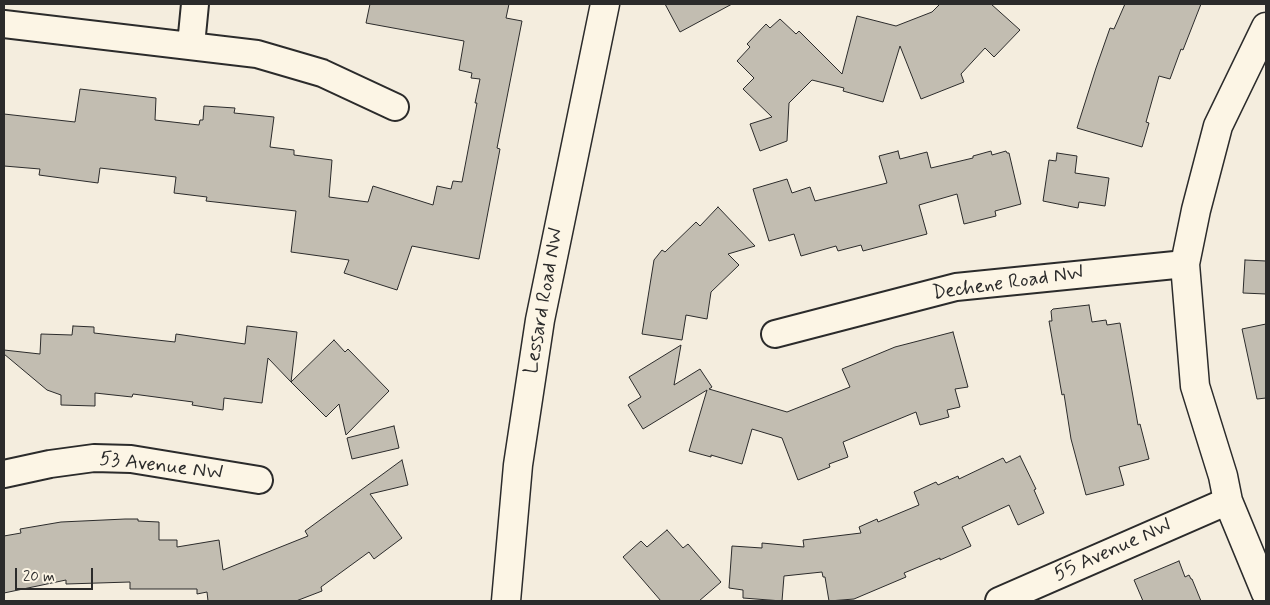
<!DOCTYPE html>
<html>
<head>
<meta charset="utf-8">
<style>
	body { margin:0 }
	#map { position:relative; width:1270px; height:605px; overflow:hidden; background:#f4edde; font-family:Mynerve,sans-serif }
	canvas { display:block }
	.frame { position:absolute; inset:0; border:5px solid #2b2b2b; pointer-events:none }
	.scale { position:absolute; left:15px; top:568px; width:78px; height:22px; box-sizing:border-box; border:2px solid #2b2b2b; border-top:0; padding-left:6px; font-size:15px; line-height:18px; white-space:nowrap; color:#2b2b2b; -webkit-text-stroke:4px #fcf5e5; paint-order:stroke }
</style>
</head>
<body>
<div id="map">
<canvas width="1270" height="605"></canvas>
<div class="frame"></div>
<div class="scale">20 m</div>
</div>
<script>
const ctx = document.querySelector('canvas').getContext('2d');
ctx.lineJoin = 'round';
function fill(path, color) { ctx.fillStyle = color; ctx.fill(path, 'evenodd'); }
const toPath = rows => new Path2D(rows.map(r => 'M' + r).join(''));
function trace(path, color, width, dash) { ctx.strokeStyle = color; ctx.lineWidth = width; ctx.lineCap = dash ? 'butt' : 'round'; ctx.setLineDash(dash || []); ctx.stroke(path); }
function drawText(font, color, halo, rows, align = 'center') {
  ctx.font = font + ' Mynerve,sans-serif'; ctx.lineWidth = 4; ctx.setLineDash([]); ctx.textBaseline = 'middle'; ctx.strokeStyle = halo; ctx.fillStyle = color; for (const [text, x, y, turn = 0] of rows) {
    ctx.save(); ctx.translate(x, y); ctx.rotate((+turn || 0) * Math.PI / 180); ctx.textAlign = isNaN(turn) ? turn : align; if (halo) ctx.strokeText(text, 0, 0); ctx.fillText(text, 0, 0); ctx.restore();
  }
}
const building = toPath([
	[370,4,509,4,506,18,522,21,497,148,500,149,479,259,412,246,397,290,344,273,349,260,291,252,296,211,206,201,207,197,174,193,176,177,100,168,98,183,39,175,40,169,4,166,4,114,75,122,80,89,156,98,155,120,199,125,200,120,203,120,204,106,235,108,234,113,274,117,270,147,294,150,294,155,332,160,329,197,368,202,373,186,433,205,437,186,451,189,453,181,462,182,477,103,475,103,480,79,471,78,472,73,459,70,464,41,366,23,370,4],
	[665,4,732,4,680,32,665,4],
	[940,4,991,4,1020,30,994,57,985,48,961,74,964,82,921,99,900,46,883,102,843,91,844,88,812,80,789,103,787,141,760,151,750,124,772,117,743,89,754,78,737,61,750,47,747,44,766,24,770,28,780,19,796,34,799,31,842,74,857,16,896,26,932,12,940,4],
	[1125,4,1201,4,1183,50,1181,49,1170,79,1159,76,1146,122,1149,123,1142,147,1077,128,1096,68,1110,28,1114,29,1125,4],
	[898,151,900,159,927,152,931,168,973,158,973,156,991,151,992,155,1006,151,1007,153,1009,153,1021,204,995,211,996,216,964,224,957,194,919,205,927,234,863,251,861,245,838,251,836,246,801,256,794,234,769,241,753,189,787,179,792,193,810,187,815,201,887,183,879,156,898,151],
	[1057,153,1077,156,1075,173,1109,178,1105,206,1079,202,1078,208,1043,201,1049,160,1056,161,1057,153],
	[718,207,755,246,728,254,739,265,711,292,707,319,686,315,682,340,642,334,654,260,662,250,665,252,696,222,700,226,718,207],
	[1245,260,1266,261,1266,294,1243,293,1245,260],
	[1089,305,1092,322,1106,320,1107,325,1120,323,1138,425,1140,424,1149,459,1119,467,1124,485,1086,495,1071,439,1064,394,1062,395,1049,321,1052,321,1051,311,1053,309,1089,305],
	[1266,324,1266,398,1257,399,1242,329,1266,324],
	[73,326,94,327,94,333,175,342,176,334,245,344,247,326,297,332,291,382,268,358,262,403,224,398,223,410,192,405,193,402,133,394,132,397,95,393,95,406,61,405,61,395,47,390,4,354,4,350,40,354,41,334,72,335,73,326],
	[953,332,968,387,955,389,960,407,947,410,949,417,920,425,916,412,843,442,848,457,829,464,830,467,798,480,782,438,752,429,742,464,711,455,711,457,689,451,707,390,643,429,628,405,641,397,629,377,681,345,674,385,700,369,712,387,709,389,787,412,850,387,842,369,895,347,953,332],
	[334,340,345,352,348,349,389,391,346,435,339,404,326,417,291,382,334,340],
	[394,426,399,448,352,459,347,438,394,426],
	[1020,456,1036,489,1034,490,1044,513,1018,525,1009,505,962,527,971,546,940,560,940,558,904,573,906,577,854,599,829,601,825,577,823,577,822,572,784,576,782,601,743,598,743,590,729,588,732,546,762,548,762,543,804,547,803,540,861,533,859,527,877,519,878,522,919,505,914,492,936,482,938,485,958,476,959,479,1003,458,1006,463,1020,456],
	[402,460,408,485,370,494,402,538,374,559,369,552,321,587,322,591,296,601,208,601,207,592,197,594,197,589,130,589,130,582,66,584,66,580,4,593,4,536,21,533,20,529,61,522,125,519,138,519,138,521,159,522,159,540,177,540,177,547,219,540,223,570,308,536,305,531,402,460],
	[667,530,683,548,688,544,721,582,699,601,661,601,623,557,641,541,647,547,667,530],
	[1179,561,1185,577,1189,575,1191,579,1192,579,1201,601,1143,601,1134,580,1179,561]
]);
fill(building, '#c2bdb1');
trace(building, '#2b2b2b', 1);
const minor = toPath([
	[4,24,257,54,322,73,395,107],
	[191,45,195,4],
	[775,334,956,287,1185,264],
	[4,474,50,464,94,458,131,459,259,480],
	[999,601,1228,501]
]);
const tertiary = toPath([
	[1266,27,1218,126,1196,210,1185,264,1195,386,1223,476,1228,501,1266,593]
]);
const secondary = toPath([
	[506,601,518,465,540,320,605,4]
]);
trace(minor, '#2b2b2b', 30);
trace(tertiary, '#2b2b2b', 31);
trace(secondary, '#2b2b2b', 31);
trace(minor, '#fcf5e5', 26);
trace(tertiary, '#fcf5e5', 28);
trace(secondary, '#fcf5e5', 28);
drawText('20px', '#2b2b2b', '#fcf5e5', [
	["Dechene Road NW",1008,284,-8],
	["Lessard Road NW",545,301,-80],
	["53 Avenue NW",161,467,7],
	["55 Avenue NW",1113,551,-24]
]);
</script>
</body>
</html>
